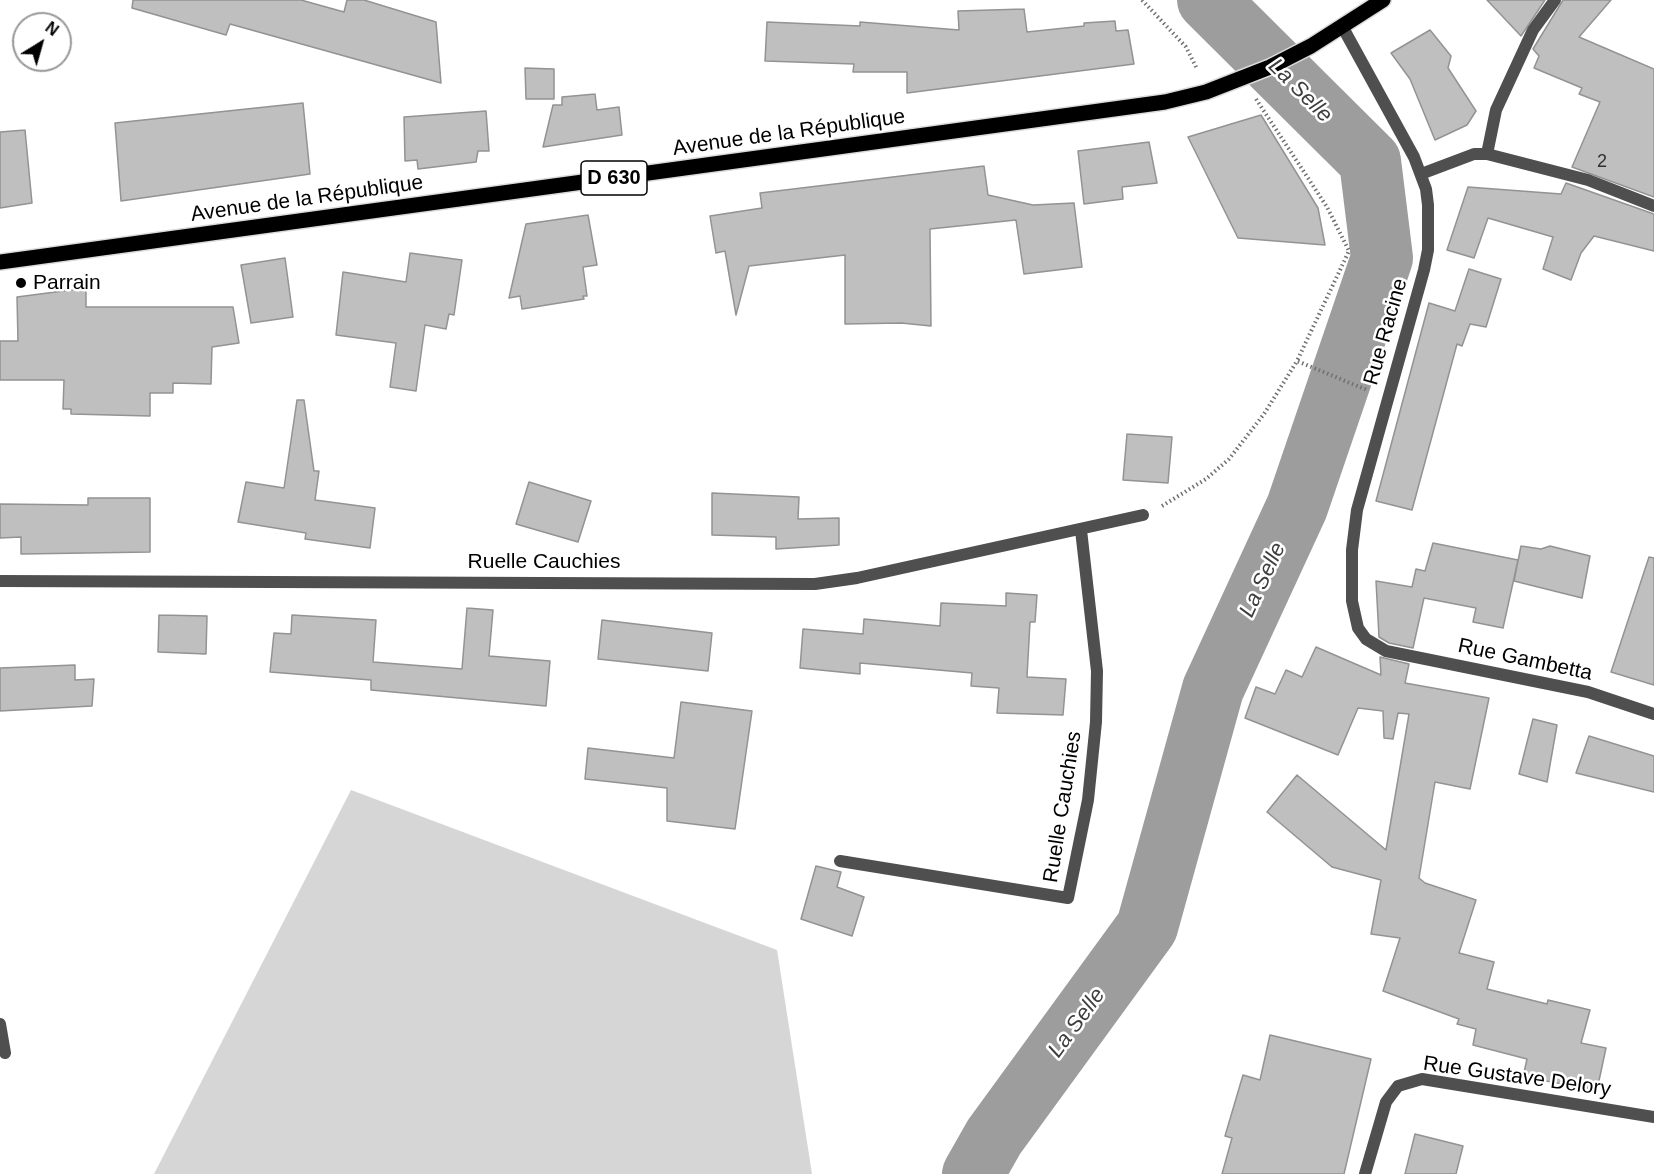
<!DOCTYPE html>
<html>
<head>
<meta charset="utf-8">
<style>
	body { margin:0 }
	#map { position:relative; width:1654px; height:1174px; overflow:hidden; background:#fff; font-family:Arial,sans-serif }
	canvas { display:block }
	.north { position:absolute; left:12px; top:12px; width:60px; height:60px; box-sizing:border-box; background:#fff; border:2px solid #999; border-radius:50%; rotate:37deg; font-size:16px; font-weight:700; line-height:24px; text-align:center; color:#000 }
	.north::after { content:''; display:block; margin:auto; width:21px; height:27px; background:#000; clip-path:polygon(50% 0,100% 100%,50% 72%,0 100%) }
</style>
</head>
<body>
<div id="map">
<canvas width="1654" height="1174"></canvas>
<div class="north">N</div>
</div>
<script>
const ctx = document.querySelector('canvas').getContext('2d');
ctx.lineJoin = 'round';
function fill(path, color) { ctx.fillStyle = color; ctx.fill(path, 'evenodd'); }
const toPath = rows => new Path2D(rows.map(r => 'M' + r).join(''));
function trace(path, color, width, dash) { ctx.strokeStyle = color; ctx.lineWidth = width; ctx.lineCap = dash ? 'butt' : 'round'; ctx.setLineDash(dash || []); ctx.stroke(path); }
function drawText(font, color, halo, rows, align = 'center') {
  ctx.font = font + ' Arial,sans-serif'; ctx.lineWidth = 5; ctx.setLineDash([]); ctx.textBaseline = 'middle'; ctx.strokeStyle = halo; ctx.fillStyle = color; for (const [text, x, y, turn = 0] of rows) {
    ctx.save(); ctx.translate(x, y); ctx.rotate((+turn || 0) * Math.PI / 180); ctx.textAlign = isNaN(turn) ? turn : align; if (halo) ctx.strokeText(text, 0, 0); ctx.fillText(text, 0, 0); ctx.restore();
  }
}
fill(toPath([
	[351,790,777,950,812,1174,154,1174]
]), '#d6d6d6');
trace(toPath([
	[973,1174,994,1137,1147,927,1213,689,1297,507,1382,258,1370,161,1208,0]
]), '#9d9d9d', 62);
const building = toPath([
	[133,0,301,0,344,12,347,0,364,0,436,22,441,83,230,24,226,35,132,8,133,0],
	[1487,0,1545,0,1521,36,1487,0],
	[1563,0,1611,0,1579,37,1654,69,1654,197,1572,167,1600,102,1579,94,1582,88,1534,68,1539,56,1533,49,1563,0],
	[1024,9,1027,32,1084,26,1084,23,1115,21,1116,31,1128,30,1134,64,907,93,907,72,853,72,854,64,765,61,767,22,860,26,860,22,959,30,958,11,1024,9],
	[1430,30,1451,56,1448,68,1476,111,1467,125,1435,140,1410,79,1391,53,1430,30],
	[525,68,554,69,554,99,526,99,525,68],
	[595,94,597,110,619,107,622,135,543,147,553,105,562,105,562,97,595,94],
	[303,103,310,174,121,201,115,123,303,103],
	[486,111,489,151,478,151,476,162,418,169,417,160,405,161,404,117,486,111],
	[1261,115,1318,208,1325,245,1238,238,1188,137,1261,115],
	[25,130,32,203,0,208,0,132,25,130],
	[1149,142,1157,183,1122,187,1123,199,1084,204,1078,151,1149,142],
	[984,166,988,195,1033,205,1074,203,1082,267,1024,274,1016,220,930,229,931,326,901,323,845,324,845,255,749,266,736,315,725,251,716,253,710,216,762,208,760,193,984,166],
	[1566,183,1654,214,1654,251,1594,236,1581,253,1571,280,1543,269,1553,237,1488,218,1474,258,1447,250,1468,187,1561,194,1566,183],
	[588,215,597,265,583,267,587,296,583,296,584,299,522,309,520,296,509,298,526,224,588,215],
	[410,253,462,260,454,315,449,314,446,329,425,325,416,391,390,387,396,343,336,335,343,272,406,282,410,253],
	[285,258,293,317,251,323,241,265,285,258],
	[1469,269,1501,279,1486,327,1470,324,1462,346,1457,344,1412,510,1376,501,1429,303,1455,311,1469,269],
	[86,288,86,307,233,307,239,343,212,347,211,384,173,383,173,393,150,393,150,416,71,414,71,409,63,409,64,380,0,380,0,341,18,341,17,297,86,288],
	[297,400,304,400,314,471,319,471,315,500,375,508,370,548,305,539,306,533,238,522,246,482,284,488,297,400],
	[1127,434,1172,437,1168,483,1123,480,1127,434],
	[529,482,591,501,578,542,516,524,529,482],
	[712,493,799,497,798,519,839,518,839,545,776,549,776,537,712,535,712,493],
	[88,498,150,498,150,552,21,554,21,537,0,538,0,504,88,505,88,498],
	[1433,543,1518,560,1503,628,1473,622,1476,608,1424,598,1413,648,1389,643,1379,637,1376,581,1412,587,1416,569,1425,571,1433,543],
	[1521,546,1541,549,1550,546,1590,556,1582,598,1514,581,1521,546],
	[1649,557,1654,558,1654,685,1611,672,1649,557],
	[1006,593,1037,595,1035,622,1030,622,1027,677,1066,679,1063,715,997,713,999,688,971,686,972,673,860,663,860,674,800,668,803,629,863,634,864,619,940,626,941,603,1006,606,1006,593],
	[467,608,493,610,489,656,550,661,546,706,371,690,371,680,270,672,274,633,291,634,292,615,376,620,373,662,462,669,467,608],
	[159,615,207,616,206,654,158,652,159,615],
	[602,620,712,633,708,671,598,659,602,620],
	[1316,647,1381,675,1380,657,1409,664,1405,683,1489,698,1470,789,1435,782,1419,878,1425,883,1476,900,1459,953,1494,962,1487,989,1547,1004,1548,1000,1590,1010,1581,1043,1606,1048,1597,1090,1523,1077,1527,1059,1473,1045,1476,1029,1457,1024,1459,1019,1383,991,1400,938,1371,934,1381,880,1332,867,1267,812,1297,775,1386,850,1409,714,1398,713,1393,739,1384,738,1383,711,1358,708,1338,755,1245,718,1256,687,1275,694,1286,670,1302,677,1316,647],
	[75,665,75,680,94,679,92,706,0,711,0,668,75,665],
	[681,702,752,711,735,829,667,821,667,788,585,779,588,748,674,758,681,702],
	[1533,719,1557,725,1547,782,1519,774,1533,719],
	[1589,736,1654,756,1654,792,1576,773,1589,736],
	[816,866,841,872,837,887,864,897,852,936,801,919,816,866],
	[1270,1035,1371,1059,1344,1174,1222,1174,1232,1138,1225,1136,1243,1075,1260,1080,1270,1035],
	[1415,1134,1463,1146,1456,1174,1405,1174,1415,1134]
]);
fill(building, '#bfbfbf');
trace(building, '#939393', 1.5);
const primary = toPath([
	[0,262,1165,102,1206,92,1270,67,1311,46,1383,0]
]);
trace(primary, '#dbdbdb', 18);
trace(toPath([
	[1142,0,1186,47,1197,69],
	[1256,99,1327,207,1349,251,1297,361],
	[1162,506,1206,479,1229,459,1264,414,1297,361,1367,390]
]), '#717171', 4, [1.5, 3]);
trace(toPath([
	[0,1024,5,1053]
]), '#4f4f4f', 12);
trace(toPath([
	[1342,26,1414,157,1426,189,1428,205,1428,250,1424,270,1357,510,1352,550,1352,601,1358,628,1366,639,1386,651,1588,692,1654,714],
	[1487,154,1496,110,1533,30,1555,0],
	[1421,174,1474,154,1487,154,1588,180,1654,206],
	[0,581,815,584,857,578,1143,515],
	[840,861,1068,898,1088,800,1096,722,1097,671,1081,530],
	[1365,1174,1386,1102,1398,1086,1422,1079,1654,1117]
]), '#4f4f4f', 12);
trace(primary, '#000', 15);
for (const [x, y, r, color] of [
	[21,283,6,"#000"]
]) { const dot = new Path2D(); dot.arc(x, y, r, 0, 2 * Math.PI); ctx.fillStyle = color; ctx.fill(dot); trace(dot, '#fff', 2); }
drawText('18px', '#303030', null, [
	["2",1602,162]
]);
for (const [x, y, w] of [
	[614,178,66]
]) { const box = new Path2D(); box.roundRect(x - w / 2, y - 17, w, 34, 4.5); ctx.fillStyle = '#fff'; ctx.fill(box); trace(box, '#000', 1.5); }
drawText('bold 20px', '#000', null, [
	["D 630",614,178]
]);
drawText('21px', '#000', '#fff', [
	["Avenue de la République",789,133,-8],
	["Avenue de la République",307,199,-8],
	["Rue Racine",1386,332,-74],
	["Ruelle Cauchies",544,562],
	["Rue Gambetta",1525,660,12],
	["Ruelle Cauchies",1063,807,-81],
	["Rue Gustave Delory",1517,1077,8]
]);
drawText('21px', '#000', '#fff', [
	["Parrain",33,283]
], 'left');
drawText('italic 22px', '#3e3e3e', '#fff', [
	["La Selle",1300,91,45],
	["La Selle",1263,580,-65],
	["La Selle",1077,1023,-54]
]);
</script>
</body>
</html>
